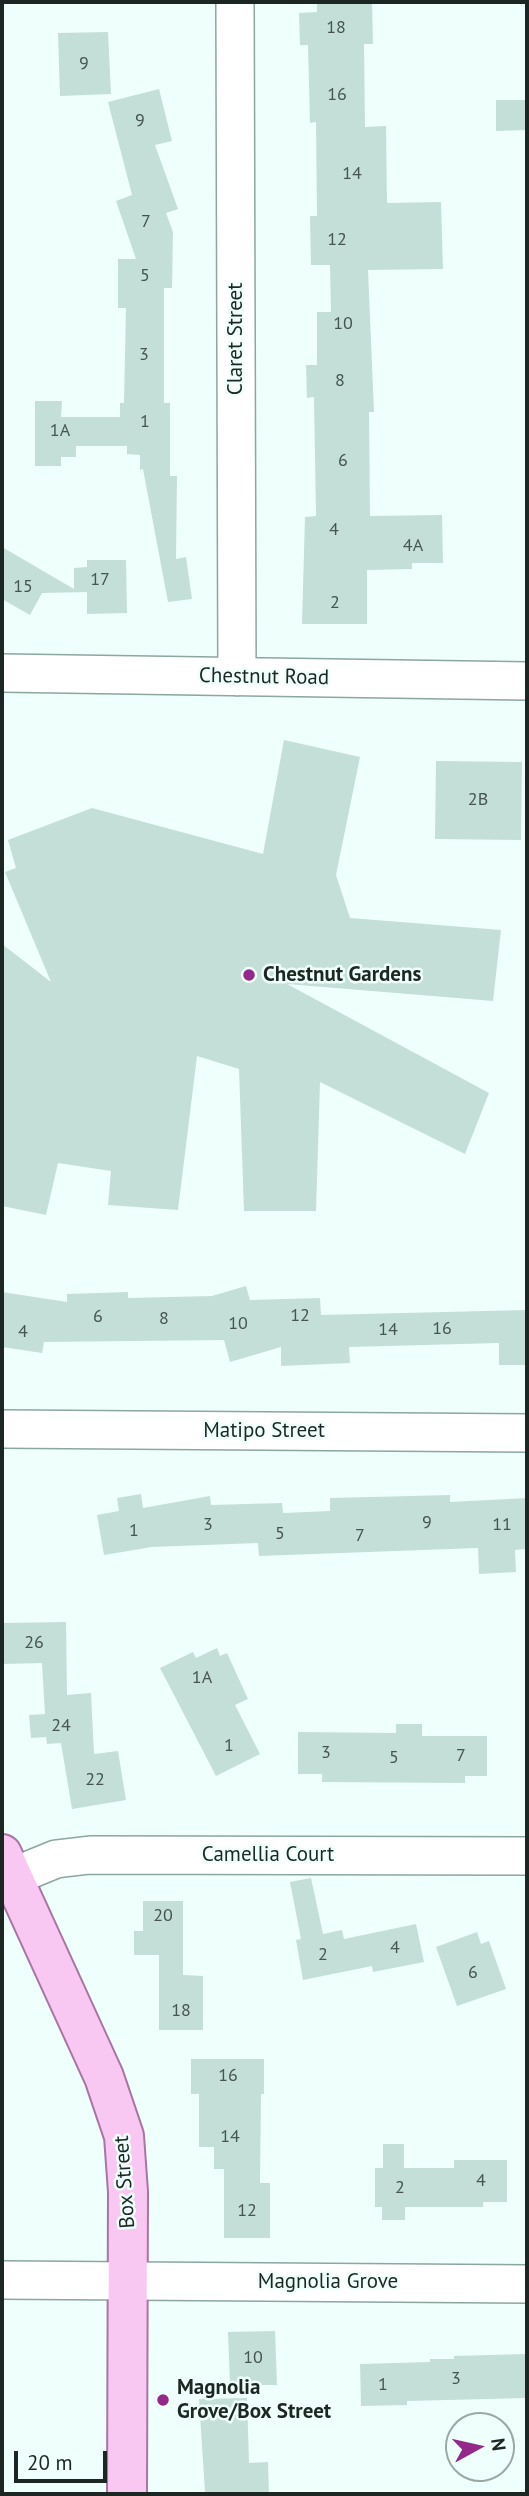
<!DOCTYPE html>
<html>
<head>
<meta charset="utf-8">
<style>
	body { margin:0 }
	#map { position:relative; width:529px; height:2496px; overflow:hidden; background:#effffb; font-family:"PT Sans",sans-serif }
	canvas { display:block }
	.frame { position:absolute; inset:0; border:4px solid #1c2724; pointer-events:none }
	.north { position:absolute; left:445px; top:2412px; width:70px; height:70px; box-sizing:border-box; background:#effffb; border:2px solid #9ba9a5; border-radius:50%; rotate:82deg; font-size:19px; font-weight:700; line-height:28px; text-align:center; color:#1c2724 }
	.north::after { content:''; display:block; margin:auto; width:24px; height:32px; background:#94298b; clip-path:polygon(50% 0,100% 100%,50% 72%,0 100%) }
	.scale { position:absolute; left:14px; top:2451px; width:93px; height:32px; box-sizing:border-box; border:4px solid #1c2724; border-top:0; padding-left:9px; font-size:21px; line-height:24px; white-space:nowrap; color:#1c2724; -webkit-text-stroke:5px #effffb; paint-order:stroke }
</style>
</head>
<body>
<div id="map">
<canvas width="529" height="2496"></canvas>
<div class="frame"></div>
<div class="north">N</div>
<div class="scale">20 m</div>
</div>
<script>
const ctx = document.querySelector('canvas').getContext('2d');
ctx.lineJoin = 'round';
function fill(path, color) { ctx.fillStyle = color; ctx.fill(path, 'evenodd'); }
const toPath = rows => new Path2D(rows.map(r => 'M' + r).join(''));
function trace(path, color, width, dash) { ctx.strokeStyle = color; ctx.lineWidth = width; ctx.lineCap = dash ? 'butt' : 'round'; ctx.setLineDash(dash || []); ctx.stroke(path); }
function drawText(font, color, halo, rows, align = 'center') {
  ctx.font = font + ' "PT Sans",sans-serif'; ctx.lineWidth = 5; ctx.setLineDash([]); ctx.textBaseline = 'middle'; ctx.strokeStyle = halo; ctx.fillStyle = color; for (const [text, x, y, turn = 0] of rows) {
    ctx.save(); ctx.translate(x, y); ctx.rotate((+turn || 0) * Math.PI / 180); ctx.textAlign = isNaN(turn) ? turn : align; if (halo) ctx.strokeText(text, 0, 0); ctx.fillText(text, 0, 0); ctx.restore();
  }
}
fill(toPath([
	[317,2,372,2,373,44,364,44,365,127,386,126,387,203,441,202,443,269,368,270,374,412,369,412,370,516,442,515,443,563,412,563,412,569,367,570,367,624,302,624,305,517,316,516,314,397,307,398,306,365,317,365,317,312,331,312,330,265,311,265,310,216,317,216,316,122,310,123,308,45,300,45,299,13,317,12],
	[108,32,111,94,60,96,58,33],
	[159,89,172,141,155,145,178,209,166,213,173,232,172,288,164,288,164,403,170,403,170,476,177,476,176,559,186,557,192,599,168,602,143,469,140,470,140,455,127,454,127,446,76,446,76,457,61,457,61,466,35,466,35,401,62,401,61,417,120,417,120,403,124,403,126,308,118,308,118,259,136,259,116,201,132,195,108,102],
	[496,100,527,100,527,130,496,131],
	[2,547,74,589,74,568,87,567,87,560,126,560,127,613,87,614,87,592,42,593,30,615,2,599],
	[284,740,360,757,336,875,350,918,501,930,493,1001,287,984,489,1093,465,1154,320,1082,316,1211,244,1211,239,1069,197,1056,178,1210,108,1205,111,1171,58,1163,46,1215,2,1206,2,944,51,982,5,872,16,868,8,840,92,808,263,854],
	[436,761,522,762,521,840,435,839],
	[246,1286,250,1300,320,1298,321,1315,527,1310,527,1365,499,1365,499,1343,349,1347,350,1363,281,1366,281,1347,230,1362,224,1340,44,1342,42,1353,2,1347,2,1292,67,1302,67,1294,128,1292,128,1298,212,1296],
	[141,1494,143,1508,210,1496,211,1505,282,1503,283,1513,330,1511,330,1498,450,1495,450,1502,527,1498,527,1549,515,1550,516,1572,479,1574,478,1548,259,1556,258,1543,152,1547,104,1555,97,1515,119,1511,117,1498],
	[66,1622,67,1695,91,1693,94,1754,118,1751,126,1800,72,1809,61,1743,47,1744,46,1737,31,1738,29,1715,45,1714,42,1663,2,1664,2,1623],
	[217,1648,220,1656,227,1653,248,1699,235,1705,260,1754,216,1776,160,1668,193,1652,196,1658],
	[396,1724,422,1724,422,1736,487,1736,487,1776,465,1776,465,1783,322,1782,322,1774,298,1774,298,1732,396,1733],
	[311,1878,323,1934,342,1930,344,1939,416,1924,424,1962,373,1972,372,1966,303,1980,296,1940,301,1939,290,1882],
	[143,1901,183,1901,183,1975,203,1976,203,2030,159,2030,159,1955,134,1955,134,1931,143,1931],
	[477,1932,481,1944,489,1941,506,1989,457,2006,436,1947],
	[191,2059,264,2059,264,2094,261,2094,260,2183,270,2183,270,2238,224,2238,224,2169,214,2169,214,2147,199,2147,199,2094,191,2094],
	[383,2144,404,2144,404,2168,454,2168,454,2160,507,2160,507,2202,483,2202,483,2207,405,2207,405,2220,382,2220,382,2207,375,2207,375,2168,383,2168],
	[275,2331,277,2385,230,2385,228,2332],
	[527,2354,527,2398,407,2401,407,2405,361,2406,360,2364,430,2362,430,2359,454,2359,454,2356],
	[247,2398,249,2463,268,2462,269,2494,205,2492,199,2399]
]), '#c4dfd8');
const minor = toPath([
	[235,2,237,677],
	[2,673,527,681],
	[2,1429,527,1433],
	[12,1877,56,1859,90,1855,527,1856],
	[2,2280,527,2284]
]);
const major = toPath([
	[2,1854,104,2077,124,2136,128,2192,127,2494]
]);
trace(minor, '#8ca6a0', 40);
trace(major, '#a876a4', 42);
trace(minor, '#fff', 37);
trace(major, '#f8c7f2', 38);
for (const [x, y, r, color] of [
	[249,975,7,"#94298b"],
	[163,2400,7,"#94298b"]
]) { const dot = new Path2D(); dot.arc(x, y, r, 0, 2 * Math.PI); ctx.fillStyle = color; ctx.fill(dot); trace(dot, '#effffb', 2.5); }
drawText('18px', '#465551', null, [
	["18",336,28],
	["9",84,64],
	["16",337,95],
	["9",140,121],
	["14",352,174],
	["7",146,222],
	["12",337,240],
	["5",145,276],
	["10",343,324],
	["3",144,355],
	["8",340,381],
	["1",145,422],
	["1A",60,431],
	["6",343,461],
	["4",334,530],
	["4A",413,546],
	["17",100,580],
	["15",23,587],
	["2",335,603],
	["2B",478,800],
	["12",300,1316],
	["6",98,1317],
	["8",164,1319],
	["10",238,1324],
	["16",442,1329],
	["14",388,1330],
	["4",23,1332],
	["9",427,1523],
	["3",208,1525],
	["11",502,1525],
	["1",134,1531],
	["5",280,1534],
	["7",360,1536],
	["26",34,1643],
	["1A",202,1678],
	["24",61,1726],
	["1",229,1746],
	["3",326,1753],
	["7",461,1756],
	["5",394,1758],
	["22",95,1780],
	["20",163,1916],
	["4",395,1948],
	["2",323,1955],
	["6",473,1973],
	["18",181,2011],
	["16",228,2076],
	["14",230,2137],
	["4",481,2181],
	["2",400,2188],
	["12",247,2211],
	["10",253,2358],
	["3",456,2379],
	["1",383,2385]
]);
drawText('21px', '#1c2724', '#effffb', [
	["Claret Street",236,339,-90],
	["Chestnut Road",264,677,1],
	["Matipo Street",264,1431],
	["Camellia Court",268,1855],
	["Box Street",125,2182,-94],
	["Magnolia Grove",328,2282]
]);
drawText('bold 21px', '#1c2724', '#effffb', [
	["Chestnut Gardens",263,975],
	["Magnolia",177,2388],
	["Grove/Box Street",177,2412]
], 'left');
</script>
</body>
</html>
